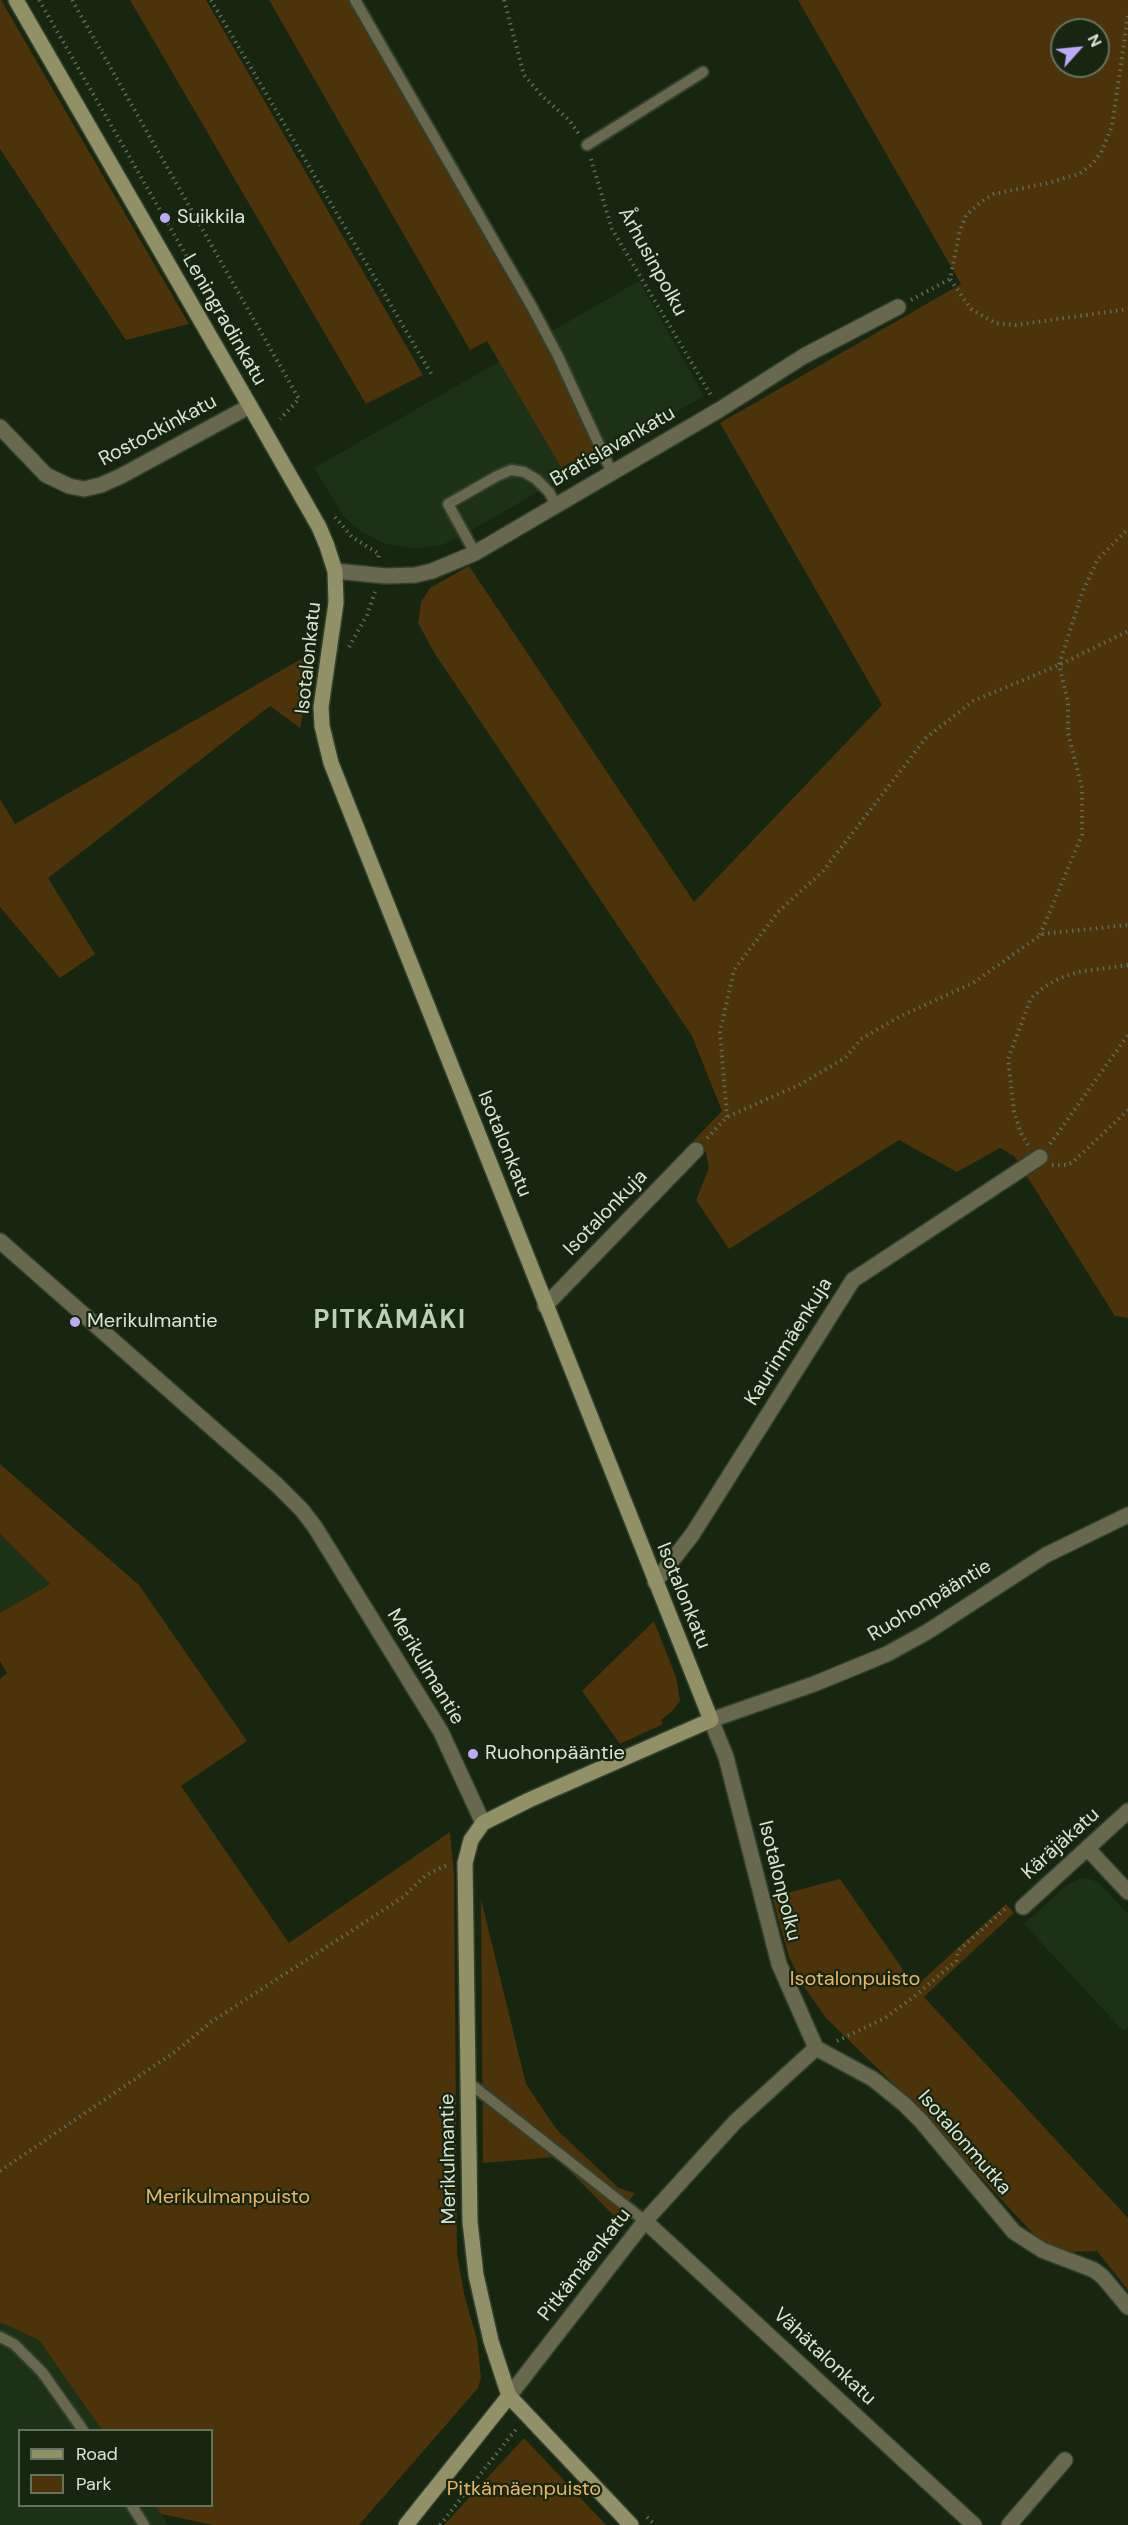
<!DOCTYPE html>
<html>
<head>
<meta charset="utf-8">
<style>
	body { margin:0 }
	#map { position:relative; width:1128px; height:2525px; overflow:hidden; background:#162611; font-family:"DM Sans",sans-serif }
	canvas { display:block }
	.legend { position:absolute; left:18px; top:2429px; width:195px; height:78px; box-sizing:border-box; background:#162611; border:2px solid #647260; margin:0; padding:8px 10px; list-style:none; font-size:18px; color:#d9e4d6 }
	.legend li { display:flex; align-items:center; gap:12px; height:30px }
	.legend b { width:30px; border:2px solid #647260 }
	.north { position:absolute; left:1050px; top:18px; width:60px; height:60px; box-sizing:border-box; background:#162611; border:2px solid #647260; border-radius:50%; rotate:63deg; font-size:16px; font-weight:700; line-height:24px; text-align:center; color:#d9e4d6 }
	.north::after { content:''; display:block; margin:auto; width:21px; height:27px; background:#bbaaf6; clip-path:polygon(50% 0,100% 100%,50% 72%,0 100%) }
</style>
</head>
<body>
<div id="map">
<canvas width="1128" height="2525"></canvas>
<ul class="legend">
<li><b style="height:8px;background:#919067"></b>Road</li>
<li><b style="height:16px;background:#4c330a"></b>Park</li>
</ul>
<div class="north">N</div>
</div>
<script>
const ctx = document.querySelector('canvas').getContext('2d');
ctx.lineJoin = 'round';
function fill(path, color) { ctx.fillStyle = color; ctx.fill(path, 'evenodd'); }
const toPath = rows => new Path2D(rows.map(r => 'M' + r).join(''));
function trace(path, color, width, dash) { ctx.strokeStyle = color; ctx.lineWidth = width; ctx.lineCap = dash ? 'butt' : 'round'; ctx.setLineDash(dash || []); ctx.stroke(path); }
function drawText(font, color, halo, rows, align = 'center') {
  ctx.font = font + ' "DM Sans",sans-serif'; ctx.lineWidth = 4.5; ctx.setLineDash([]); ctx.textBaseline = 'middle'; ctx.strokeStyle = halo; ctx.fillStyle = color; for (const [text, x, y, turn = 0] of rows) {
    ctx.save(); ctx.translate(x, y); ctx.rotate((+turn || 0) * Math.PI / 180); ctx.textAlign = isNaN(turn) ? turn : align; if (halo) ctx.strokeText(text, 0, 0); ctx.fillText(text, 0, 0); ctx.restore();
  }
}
fill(toPath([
	[639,281,704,396,460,537,442,545,414,549,386,544,363,533,344,517,314,468],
	[0,1534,50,1584,0,1613],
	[1080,1878,1090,1879,1099,1883,1128,1914,1128,2027,1123,2031,1024,1924,1067,1885],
	[0,2322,39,2340,102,2430,20,2430,20,2506,155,2506,169,2525,0,2525]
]), '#1d3117');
fill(toPath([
	[0,0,1,0,189,324,126,340,0,149],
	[130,0,206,0,423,375,366,404],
	[269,0,349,0,534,321,566,385,594,451,561,467,487,341,470,350],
	[798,0,1128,0,1128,1318,1115,1316,1014,1156,1000,1148,957,1172,899,1140,729,1249,696,1200,709,1168,706,1152,694,1140,722,1111,692,1036,435,654,418,623,421,602,430,588,469,566,694,902,882,705,720,423,961,284],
	[1062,30,1098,30,1098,66,1062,66],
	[315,651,300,728,270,706,48,878,95,954,60,978,0,907,0,799,15,824],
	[0,1464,139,1585,247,1741,181,1786,289,1943,450,1832,454,1874,457,2254,465,2298,477,2339,481,2378,478,2388,359,2525,213,2525,161,2514,155,2506,212,2506,212,2430,102,2430,39,2340,0,2322,0,1679,7,1673,0,1661,0,1613,50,1584,0,1534],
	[654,1621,676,1677,680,1701,672,1711,661,1720,663,1724,620,1744,582,1691],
	[840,1879,915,1987,1006,1904,1014,1913,924,1997,1128,2218,1128,2290,1097,2251,1069,2252,1050,2247,1035,2236,908,2098,826,2018,805,1988,789,1957,772,1897],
	[481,1899,526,2084,557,2130,619,2188,635,2193,616,2218,556,2157,483,2163],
	[524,2438,606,2525,444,2525]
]), '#4c330a');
const lane = toPath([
	[355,0,532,307,558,356,612,473],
	[587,145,703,72],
	[475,553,448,504,497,476,511,470,524,472,536,479,549,492,556,505],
	[468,2082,645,2221],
	[0,2337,14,2344,42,2372,83,2430],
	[132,2506,144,2525]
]);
const street = toPath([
	[0,427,46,475,69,486,84,489,101,485,121,476,250,406],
	[335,571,386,576,415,575,432,571,475,553,719,410,804,356,898,307],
	[0,1241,277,1485,302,1510,315,1527,441,1732,483,1823],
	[545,1306,696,1150],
	[655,1582,692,1535,853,1280,1040,1157],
	[1087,1848,1128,1892],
	[1023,1907,1128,1811],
	[816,2048,779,1964,726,1757,711,1720,814,1684,887,1654,927,1632,1046,1555,1128,1515],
	[816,2048,873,2079,904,2104,921,2121,1014,2232,1042,2250,1094,2270,1103,2277,1128,2307],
	[645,2221,974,2525],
	[509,2396,645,2221,735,2122,816,2048],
	[1009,2525,1065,2460]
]);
const secondary = toPath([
	[16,0,250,406,319,527,327,546,335,571,336,603,321,707,322,726,331,763,711,1720,529,1800,483,1823,471,1840,465,1863,470,2222,476,2275,491,2341,509,2396,631,2525],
	[406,2525,509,2396]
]);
trace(lane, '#31412d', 14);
trace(street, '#31412d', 18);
trace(secondary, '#31412d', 18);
trace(toPath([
	[39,0,213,302],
	[72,0,299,399,280,419],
	[211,0,432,375],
	[504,0,524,75,543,97,569,120,579,134],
	[1128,16,1112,126,1101,153,1091,165,1079,174,1048,183,994,194,981,202,966,215,960,231,950,279,971,309,995,323,1016,325,1128,309],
	[591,159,612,229,712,397],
	[911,300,950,279],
	[335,517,352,537,379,554,378,561],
	[349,647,367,615,375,592],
	[1040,935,1082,835,1082,788,1068,733,1068,702,1059,665,1082,593,1098,559,1128,529],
	[727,1117,720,1032,734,970,778,912,823,871,926,738,973,701,1059,665,1128,631],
	[707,1138,727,1117,799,1085,845,1058,861,1039,899,1017,973,983,1042,934,1128,925],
	[1050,1144,1128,1035],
	[1028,1145,1021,1133,1014,1112,1008,1059,1031,998,1044,987,1060,978,1078,972,1128,965],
	[1052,1165,1067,1165,1074,1161,1128,1110],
	[837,2041,885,2018,916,1995,956,1961,958,1951,1007,1907],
	[0,2171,176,2051,211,2022,385,1909,403,1897,426,1875,449,1864],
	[647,2517,655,2525],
	[440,2525,517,2428]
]), '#5e6d5a', 4, [1.5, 4.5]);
trace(lane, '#68684e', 10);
trace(street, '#68684e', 15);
trace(secondary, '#919067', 15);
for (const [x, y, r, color] of [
	[165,218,6,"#bbaaf6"],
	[75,1322,6,"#bbaaf6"],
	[473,1754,6,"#bbaaf6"]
]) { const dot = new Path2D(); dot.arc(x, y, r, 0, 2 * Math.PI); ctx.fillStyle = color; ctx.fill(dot); trace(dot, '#162611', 2); }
drawText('20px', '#d9e4d6', '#162611', [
	["Suikkila",177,218],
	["Merikulmantie",87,1322],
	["Ruohonpääntie",485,1754]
], 'left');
drawText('20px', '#d9e4d6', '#162611', [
	["Århusinpolku",652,262,61],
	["Leningradinkatu",224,320,60],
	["Rostockinkatu",158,431,-28],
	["Bratislavankatu",613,447,-30],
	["Isotalonkatu",309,658,-84],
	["Isotalonkatu",504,1144,68],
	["Isotalonkuja",606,1213,-46],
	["Kaurinmäenkuja",789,1342,-58],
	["Isotalonkatu",683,1596,68],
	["Ruohonpääntie",930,1601,-31],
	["Merikulmantie",425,1667,59],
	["Käräjäkatu",1061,1844,-42],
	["Isotalonpolku",779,1881,76],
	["Isotalonmutka",964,2143,49],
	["Merikulmantie",449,2159,-91],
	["Pitkämäenkatu",585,2265,-52],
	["Vähätalonkatu",824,2357,43]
]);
drawText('20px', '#e9b464', '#162611', [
	["Isotalonpuisto",855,1980],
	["Merikulmanpuisto",228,2198],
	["Pitkämäenpuisto",524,2490]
]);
ctx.letterSpacing = '1.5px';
drawText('bold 26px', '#bbd0b5', '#162611', [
	["PITKÄMÄKI",390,1321]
]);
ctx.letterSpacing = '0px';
</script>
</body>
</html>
